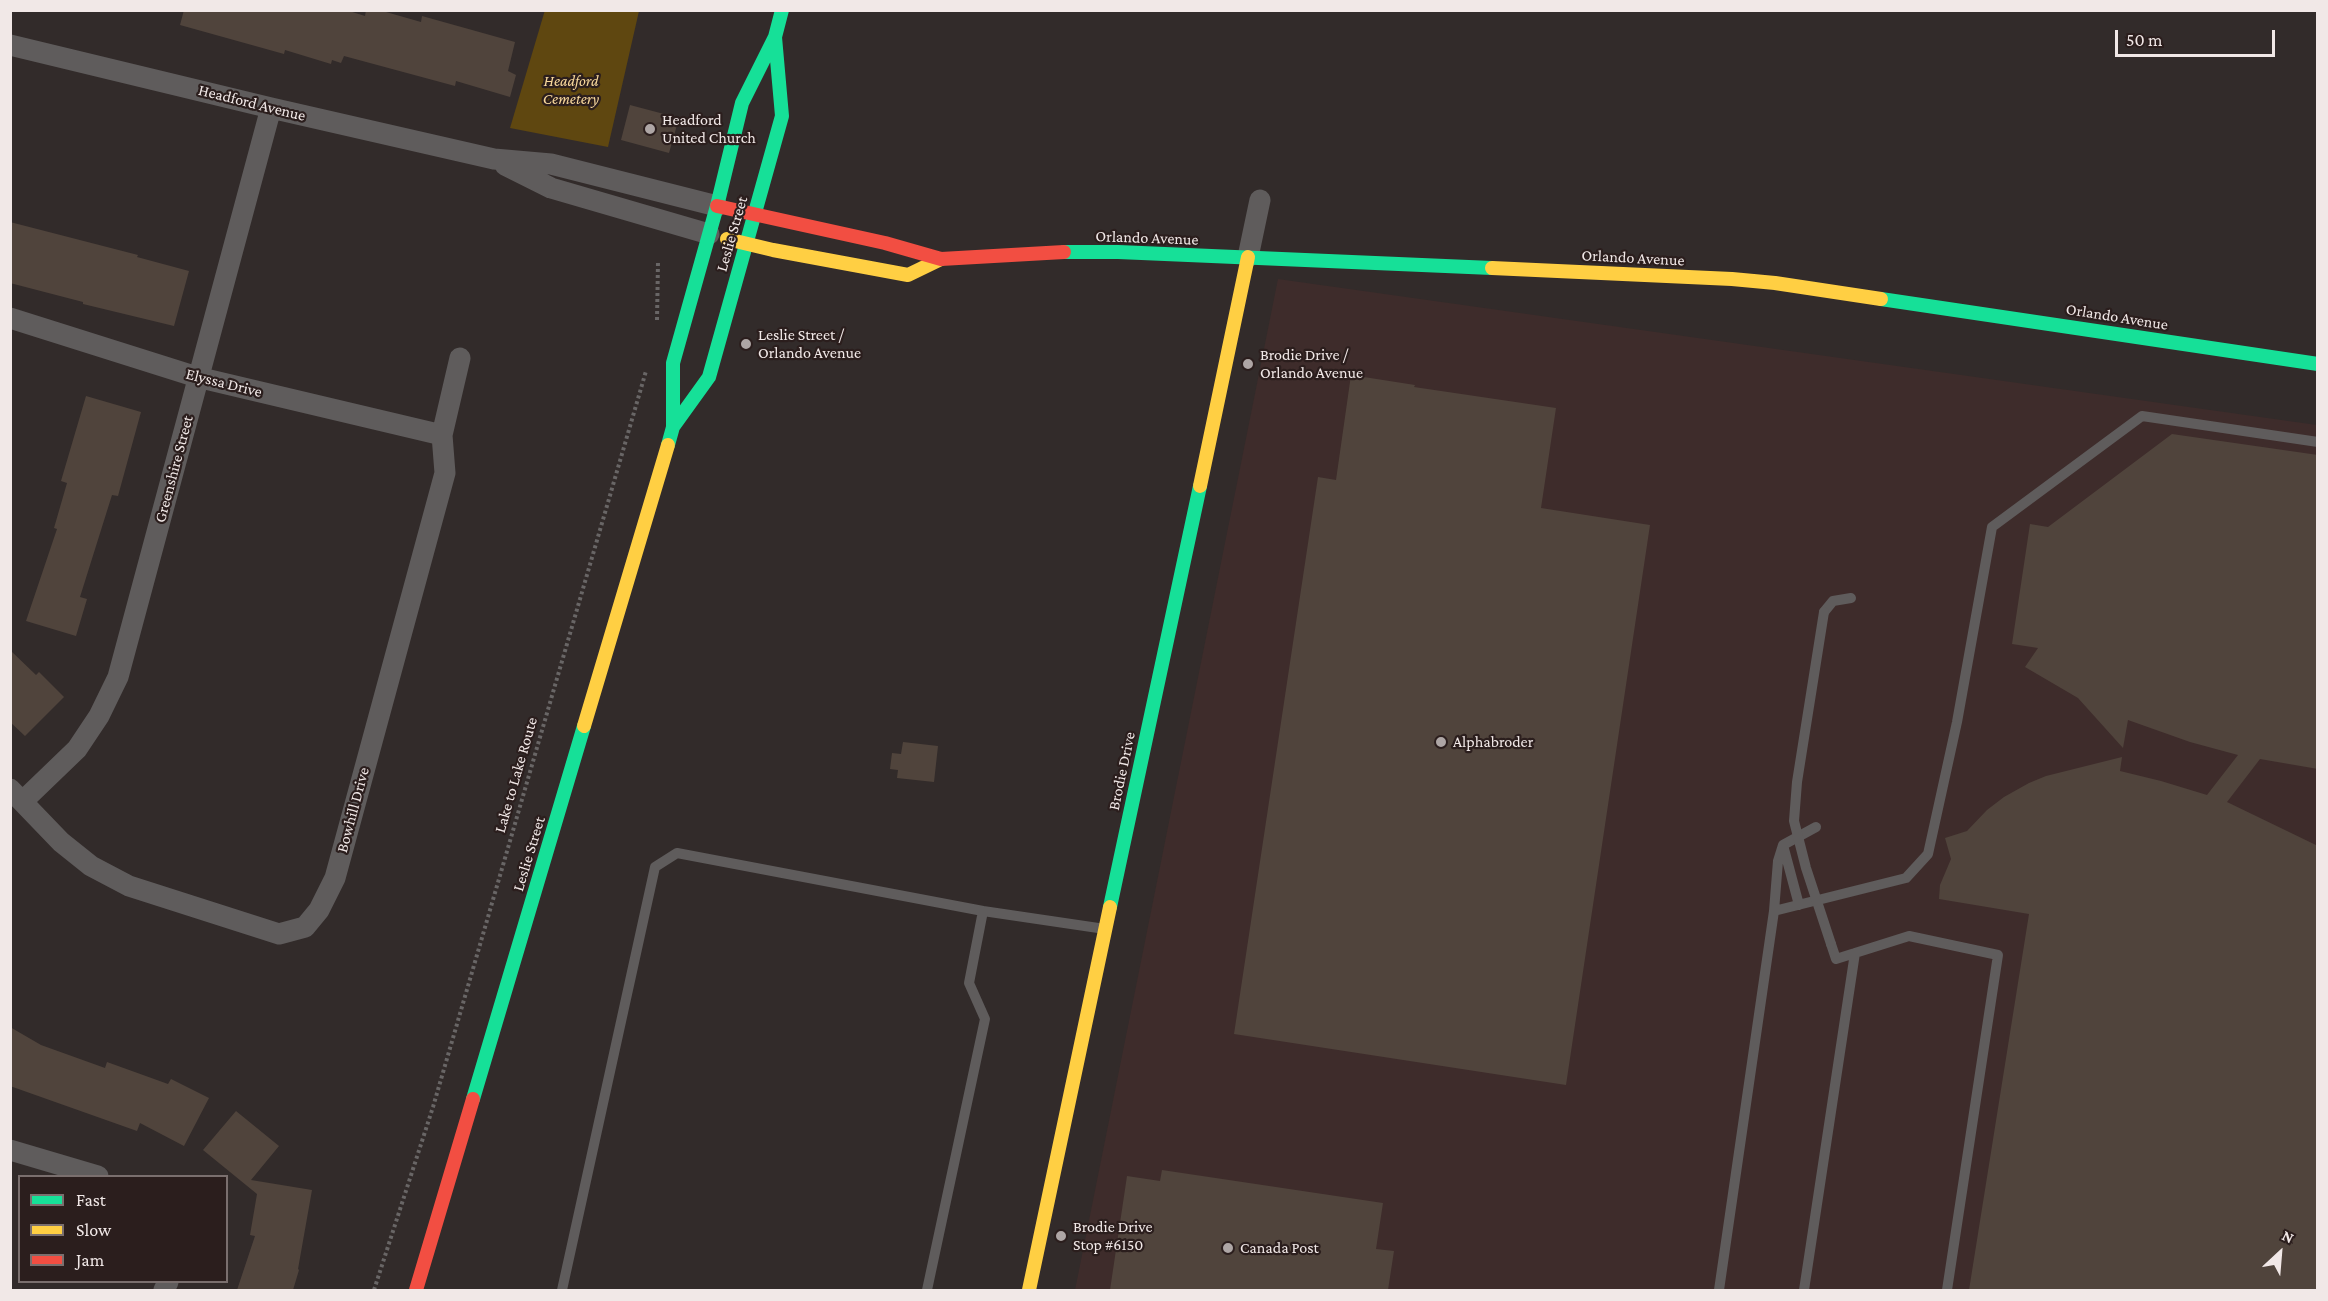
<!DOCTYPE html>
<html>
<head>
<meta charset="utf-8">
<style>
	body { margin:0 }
	#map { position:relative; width:2328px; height:1301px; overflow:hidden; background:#322b2a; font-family:"Crimson Pro",serif }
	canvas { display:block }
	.frame { position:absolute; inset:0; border:12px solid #f1e8e7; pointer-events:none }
	.legend { position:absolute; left:18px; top:1175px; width:210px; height:108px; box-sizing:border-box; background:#2b1e1d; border:2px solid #7a6f6e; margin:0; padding:8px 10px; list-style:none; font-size:18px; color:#f1e8e7 }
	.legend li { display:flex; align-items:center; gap:12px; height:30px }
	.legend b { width:30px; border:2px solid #7a6f6e }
	.north { position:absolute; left:2250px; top:1223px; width:60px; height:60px; -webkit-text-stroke:4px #2b1e1d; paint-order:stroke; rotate:26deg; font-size:16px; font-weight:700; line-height:24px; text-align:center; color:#f1e8e7 }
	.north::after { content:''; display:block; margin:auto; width:21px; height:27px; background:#f1e8e7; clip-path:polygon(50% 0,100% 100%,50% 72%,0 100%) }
	.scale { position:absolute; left:2115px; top:30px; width:160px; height:27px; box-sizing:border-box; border:3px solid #f1e8e7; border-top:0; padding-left:8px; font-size:18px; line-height:21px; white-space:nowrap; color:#f1e8e7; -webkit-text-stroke:4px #2b1e1d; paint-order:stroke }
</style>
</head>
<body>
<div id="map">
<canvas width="2328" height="1301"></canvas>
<div class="frame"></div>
<ul class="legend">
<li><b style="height:8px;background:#16e098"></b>Fast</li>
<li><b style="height:8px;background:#ffcf43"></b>Slow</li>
<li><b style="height:8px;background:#f24e42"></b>Jam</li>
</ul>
<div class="north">N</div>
<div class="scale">50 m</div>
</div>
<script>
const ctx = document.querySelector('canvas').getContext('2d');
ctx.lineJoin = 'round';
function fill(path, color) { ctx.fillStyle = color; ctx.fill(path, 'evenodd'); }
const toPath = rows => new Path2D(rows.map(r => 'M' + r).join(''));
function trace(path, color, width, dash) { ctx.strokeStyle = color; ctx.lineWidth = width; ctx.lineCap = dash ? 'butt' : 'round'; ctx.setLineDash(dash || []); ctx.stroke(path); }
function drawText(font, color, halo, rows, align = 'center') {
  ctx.font = font + ' "Crimson Pro",serif'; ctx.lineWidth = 4.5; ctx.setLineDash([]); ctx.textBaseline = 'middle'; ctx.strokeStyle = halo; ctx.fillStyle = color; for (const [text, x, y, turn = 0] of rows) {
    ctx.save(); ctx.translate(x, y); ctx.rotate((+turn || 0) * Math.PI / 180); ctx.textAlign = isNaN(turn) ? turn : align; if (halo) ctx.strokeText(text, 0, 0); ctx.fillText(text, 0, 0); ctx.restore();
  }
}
fill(toPath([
	[1278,279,2317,425,2317,1290,1075,1290]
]), '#3e2c2b');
fill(toPath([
	[545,10,639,11,608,147,510,128]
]), '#5f4710');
fill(toPath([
	[184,10,346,10,365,16,366,10,379,10,421,22,422,16,515,42,508,71,516,75,510,97,456,81,455,86,344,56,341,63,332,60,331,64,285,50,284,54,180,25],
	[630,105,679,118,669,153,621,140],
	[10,222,138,255,137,257,189,271,174,326,83,304,83,302,10,283],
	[1351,375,1415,385,1414,387,1556,408,1541,508,1650,525,1566,1085,1234,1034,1318,477,1336,480],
	[86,396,141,412,118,496,112,495,80,597,87,599,76,636,26,621,57,529,54,528,67,483,61,481],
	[2172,434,2318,455,2318,769,2260,759,2227,802,2318,846,2318,1290,1969,1290,2029,914,1939,899,1940,885,1951,859,1945,838,1967,831,1987,810,2004,797,2029,783,2046,776,2122,757,2120,771,2161,781,2207,795,2238,755,2190,742,2128,720,2123,748,2078,698,2025,667,2038,648,2012,644,2030,524,2048,527],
	[10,650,36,675,39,672,64,697,25,736,10,722],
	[903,742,938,746,934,782,897,778,898,770,890,769,892,753,901,754],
	[10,1027,41,1045,105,1068,107,1062,168,1084,171,1079,209,1098,184,1146,140,1123,137,1131,10,1086],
	[236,1111,279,1146,251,1180,312,1190,298,1269,299,1270,293,1290,237,1290,255,1236,250,1235,257,1194,203,1150],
	[1162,1170,1383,1203,1376,1249,1394,1251,1388,1290,1110,1290,1127,1176,1160,1181]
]), '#50443c');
trace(toPath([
	[732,11,732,10],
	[657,320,658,262],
	[374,1290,433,1107,646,371]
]), '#696666', 4, [3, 3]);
trace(toPath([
	[1824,612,1833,601,1851,598],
	[1783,845,1799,905],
	[1774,911,1778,861,1783,845,1816,827],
	[1831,944,1836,959,1909,936,1998,955,1947,1290],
	[562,1290,655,867,677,853,983,911,1105,929],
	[927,1290,985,1019,969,983,983,911],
	[1719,1290,1774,911,1906,878,1928,854,1957,722,1992,527,2142,416,2318,442],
	[1804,1290,1855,953]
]), '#5f5c5c', 10);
trace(toPath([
	[10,45,271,108,494,159,551,164,717,206],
	[505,165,551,188,709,234],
	[1248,257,1260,200],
	[10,318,197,377,442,435],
	[10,789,61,842,91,866,129,886,279,934,305,927,319,910,335,878,445,473,442,435,460,358],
	[23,801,77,749,99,716,118,677,271,108],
	[10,1150,98,1176],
	[164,1290,168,1282]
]), '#5f5c5c', 21);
trace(toPath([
	[1064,252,1118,252,1492,268],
	[1881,299,2318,364],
	[673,427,709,377,782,116,775,37],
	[668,445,673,427,673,363,717,206,742,103,775,37,782,10],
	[1110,907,1200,486],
	[473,1099,584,726]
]), '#16e098', 14);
trace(toPath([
	[727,239,773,250,908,275,941,259],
	[1492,268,1732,279,1775,283,1881,299],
	[1200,486,1248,257],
	[584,726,668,445],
	[1029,1290,1110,907]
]), '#ffcf43', 14);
trace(toPath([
	[717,206,885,243,941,259,1064,252],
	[416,1290,473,1099]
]), '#f24e42', 14);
trace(toPath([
	[1824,612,1797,782,1794,821,1806,868,1831,944]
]), '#5f5c5c', 10);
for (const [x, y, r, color] of [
	[650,129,6,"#aea6a5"],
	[746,344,6,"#aea6a5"],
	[1248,364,6,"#aea6a5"],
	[1441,742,6,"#aea6a5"],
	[1061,1236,6,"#aea6a5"],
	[1228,1248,6,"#aea6a5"]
]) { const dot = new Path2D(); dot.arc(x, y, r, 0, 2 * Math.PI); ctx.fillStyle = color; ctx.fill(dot); trace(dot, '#2b1e1d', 2); }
drawText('italic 16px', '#f8d89c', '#2b1e1d', [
	["Headford",571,81],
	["Cemetery",571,99]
]);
drawText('16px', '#f1e8e7', '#2b1e1d', [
	["Headford Avenue",252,103,14],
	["Leslie Street",732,234,-74],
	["Orlando Avenue",1147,238,2],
	["Orlando Avenue",1633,258,3],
	["Orlando Avenue",2117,317,9],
	["Elyssa Drive",224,383,14],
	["Greenshire Street",174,469,-75],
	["Brodie Drive",1122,771,-78],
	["Lake to Lake Route",516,775,-74],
	["Bowhill Drive",353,810,-75],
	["Leslie Street",529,854,-73]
]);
drawText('16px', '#f1e8e7', '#2b1e1d', [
	["Headford",662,120],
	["United Church",662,138],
	["Leslie Street /",758,335],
	["Orlando Avenue",758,353],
	["Brodie Drive /",1260,355],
	["Orlando Avenue",1260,373],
	["Alphabroder",1453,742],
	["Brodie Drive",1073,1227],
	["Stop #6150",1073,1245],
	["Canada Post",1240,1248]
], 'left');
</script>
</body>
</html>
